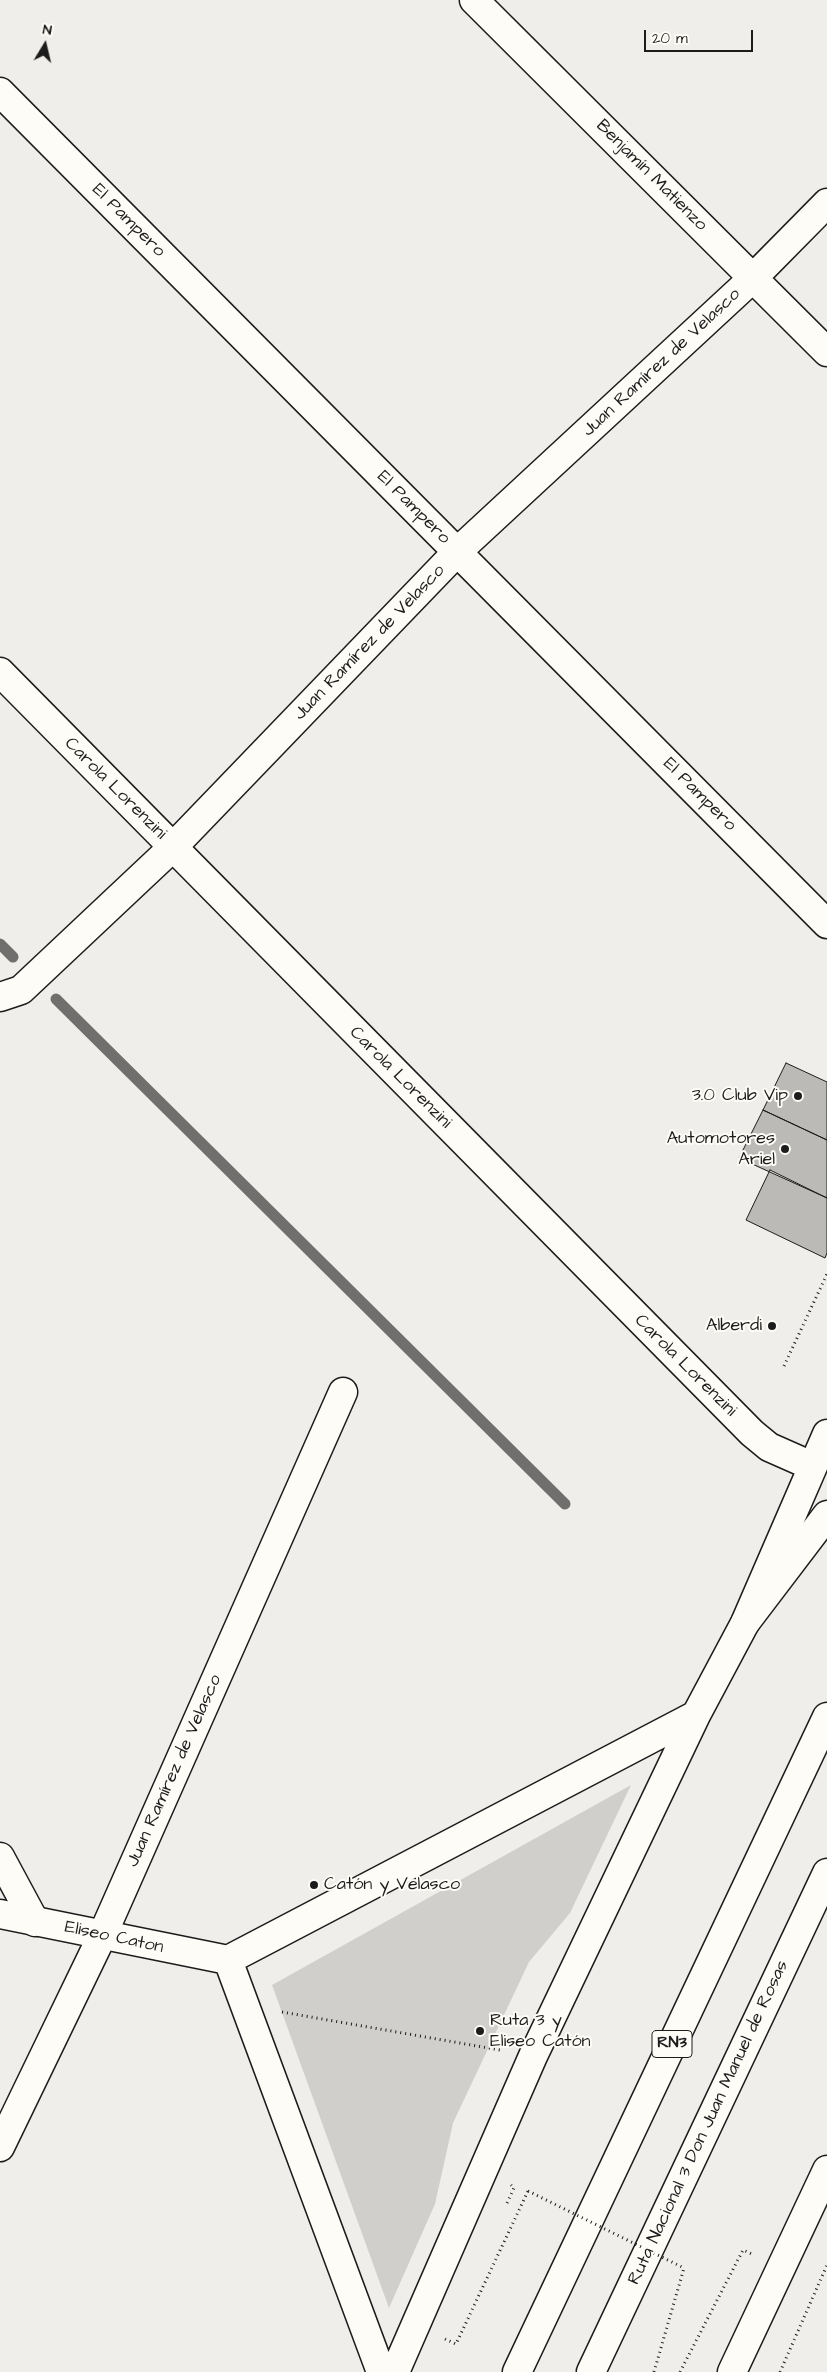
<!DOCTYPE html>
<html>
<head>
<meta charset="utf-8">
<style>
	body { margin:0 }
	#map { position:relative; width:827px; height:2372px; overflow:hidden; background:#f0eeea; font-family:"Architects Daughter",sans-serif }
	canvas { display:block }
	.north { position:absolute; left:20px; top:20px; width:50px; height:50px; -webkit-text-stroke:4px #fdfcf7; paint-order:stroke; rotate:9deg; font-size:14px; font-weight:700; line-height:20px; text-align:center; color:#1c1c1c }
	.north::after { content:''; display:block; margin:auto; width:18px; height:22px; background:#1c1c1c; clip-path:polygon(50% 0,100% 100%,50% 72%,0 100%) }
	.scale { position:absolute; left:644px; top:30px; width:109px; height:22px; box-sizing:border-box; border:2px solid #1c1c1c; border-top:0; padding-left:6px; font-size:15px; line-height:18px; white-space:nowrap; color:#1c1c1c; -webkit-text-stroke:4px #fdfcf7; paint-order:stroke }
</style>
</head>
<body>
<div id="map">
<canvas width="827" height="2372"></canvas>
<div class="north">N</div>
<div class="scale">20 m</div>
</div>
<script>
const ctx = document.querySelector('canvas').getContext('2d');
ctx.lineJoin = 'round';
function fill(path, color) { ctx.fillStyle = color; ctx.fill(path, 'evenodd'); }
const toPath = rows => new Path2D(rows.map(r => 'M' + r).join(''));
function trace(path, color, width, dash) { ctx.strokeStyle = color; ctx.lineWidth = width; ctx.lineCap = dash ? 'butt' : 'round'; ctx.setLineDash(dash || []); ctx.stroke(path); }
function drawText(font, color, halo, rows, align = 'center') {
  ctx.font = font + ' "Architects Daughter",sans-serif'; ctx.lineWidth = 4; ctx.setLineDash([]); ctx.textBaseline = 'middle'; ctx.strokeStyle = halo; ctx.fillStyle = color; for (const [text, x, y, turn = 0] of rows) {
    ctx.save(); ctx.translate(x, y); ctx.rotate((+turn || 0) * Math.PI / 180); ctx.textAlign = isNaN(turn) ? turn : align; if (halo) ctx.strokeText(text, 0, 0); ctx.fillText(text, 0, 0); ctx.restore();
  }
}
fill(toPath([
	[631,1785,570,1913,529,1962,453,2123,435,2204,389,2308,272,1985]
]), '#d0cfcc');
trace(toPath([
	[0,944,13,957],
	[56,999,565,1504]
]), '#706f6d', 11);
const building = toPath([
	[786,1063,827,1082,827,1140,763,1110,786,1063],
	[763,1110,827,1140,827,1198,739,1158,763,1110],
	[770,1170,827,1198,827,1253,825,1258,746,1220,770,1170]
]);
fill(building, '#bbbab6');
trace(building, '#1c1c1c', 1);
const street = toPath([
	[474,0,827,352],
	[0,92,827,924],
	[0,672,752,1433,769,1447,812,1466],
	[0,997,21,990,173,847,457,552,753,278,827,203],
	[0,1857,35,1922],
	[0,2147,102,1936,343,1392]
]);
const secondary = toPath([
	[0,1914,228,1960],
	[228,1960,696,1715],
	[228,1960,381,2372],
	[395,2372,533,2056,696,1715,745,1623,827,1434],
	[732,2372,827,2170]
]);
const highway = toPath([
	[745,1623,827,1515],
	[517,2372,827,1717],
	[591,2372,827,1873]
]);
trace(street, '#1c1c1c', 31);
trace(secondary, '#1c1c1c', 31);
trace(highway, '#1c1c1c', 31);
trace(toPath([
	[784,1366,827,1274],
	[282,2012,500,2050],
	[507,2203,514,2188,511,2185],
	[445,2339,456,2344,528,2191],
	[654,2372,684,2268],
	[680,2372,743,2250,752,2254],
	[780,2372,827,2265]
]), '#1c1c1c', 3, [1, 4]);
trace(street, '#fdfcf7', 28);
trace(secondary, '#fdfcf7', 28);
trace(highway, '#fdfcf7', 28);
trace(toPath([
	[528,2191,684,2268]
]), '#1c1c1c', 3, [1, 4]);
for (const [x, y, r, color] of [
	[798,1096,5,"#1c1c1c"],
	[785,1149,5,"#1c1c1c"],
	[772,1326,5,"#1c1c1c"],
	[314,1885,5,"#1c1c1c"],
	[480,2031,5,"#1c1c1c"]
]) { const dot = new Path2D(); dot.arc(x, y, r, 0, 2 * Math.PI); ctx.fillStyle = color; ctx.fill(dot); trace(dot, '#fdfcf7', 2); }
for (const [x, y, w] of [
	[672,2044,40]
]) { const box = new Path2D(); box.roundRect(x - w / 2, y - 13.5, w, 27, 4); ctx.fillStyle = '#fdfcf7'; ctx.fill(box); trace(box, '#1c1c1c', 1); }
drawText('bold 16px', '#1c1c1c', null, [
	["RN3",672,2044]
]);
drawText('18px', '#1c1c1c', '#fdfcf7', [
	["Benjamín Matienzo",651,176,45],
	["El Pampero",128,221,45],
	["Juan Ramírez de Velasco",662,363,-43],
	["El Pampero",413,508,45],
	["Juan Ramírez de Velasco",370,643,-46],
	["Carola Lorenzini",115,789,45],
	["El Pampero",699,795,45],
	["Carola Lorenzini",400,1078,45],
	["Carola Lorenzini",685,1366,45],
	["Juan Ramírez de Velasco",175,1771,-66],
	["Eliseo Caton",114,1938,12],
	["Ruta Nacional 3 Don Juan Manuel de Rosas",709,2123,-65]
]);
drawText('18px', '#1c1c1c', '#fdfcf7', [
	["3.0 Club Vip",788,1096],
	["Automotores",775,1139],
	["Ariel",775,1160],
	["Alberdi",762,1326],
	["Catón y Velasco",324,1885,"left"],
	["Ruta 3 y",490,2021,"left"],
	["Eliseo Catón",490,2042,"left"]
], 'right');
</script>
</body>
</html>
